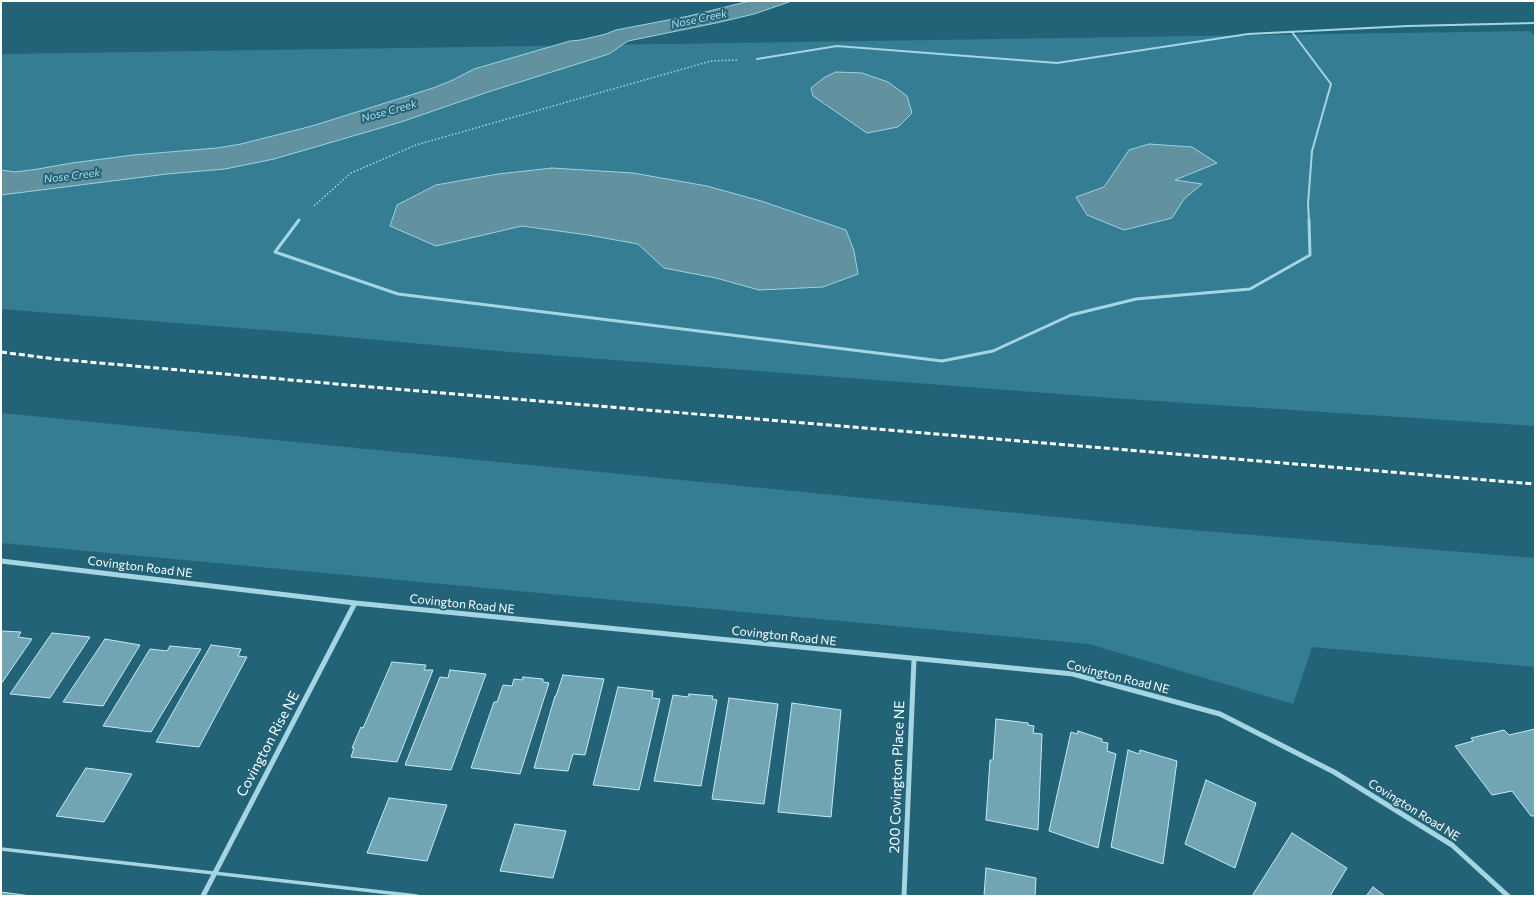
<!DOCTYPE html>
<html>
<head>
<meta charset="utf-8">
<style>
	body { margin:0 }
	#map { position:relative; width:1536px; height:897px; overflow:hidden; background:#236378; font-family:Commissioner,sans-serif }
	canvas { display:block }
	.frame { position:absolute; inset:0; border:2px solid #fff; pointer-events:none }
</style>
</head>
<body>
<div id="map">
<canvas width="1536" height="897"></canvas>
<div class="frame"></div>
</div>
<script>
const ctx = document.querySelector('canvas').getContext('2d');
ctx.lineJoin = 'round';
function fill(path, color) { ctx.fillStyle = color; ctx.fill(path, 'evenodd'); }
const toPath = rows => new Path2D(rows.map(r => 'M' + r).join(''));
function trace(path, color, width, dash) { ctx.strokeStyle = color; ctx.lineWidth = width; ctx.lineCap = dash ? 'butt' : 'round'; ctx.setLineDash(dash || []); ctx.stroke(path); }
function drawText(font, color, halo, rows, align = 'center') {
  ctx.font = font + ' Commissioner,sans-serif'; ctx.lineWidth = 4; ctx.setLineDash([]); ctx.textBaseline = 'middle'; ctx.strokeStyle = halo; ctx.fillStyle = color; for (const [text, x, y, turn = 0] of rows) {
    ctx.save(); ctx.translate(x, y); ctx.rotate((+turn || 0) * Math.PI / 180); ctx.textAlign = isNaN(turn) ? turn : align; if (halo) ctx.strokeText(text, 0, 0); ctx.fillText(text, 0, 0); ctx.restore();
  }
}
fill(toPath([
	[1530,31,1535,37,1535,426,1112,398,509,352,303,333,1,309,1,54],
	[1,413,1179,529,1535,558,1535,667,1312,647,1293,704,1089,644,1,543]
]), '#347d93');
const water = toPath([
	[750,1,792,1,754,14,716,23,628,41,609,54,488,92,401,122,274,159,225,169,167,174,1,195,1,170,15,172,38,169,72,163,133,155,217,148,241,144,312,126,433,88,453,80,474,69,570,41,581,40,606,34,616,30,689,16,750,1],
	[836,72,862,73,888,82,907,96,912,113,898,127,867,133,813,96,811,88,825,77,836,72],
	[1149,144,1192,147,1217,163,1175,180,1202,184,1184,199,1172,218,1124,230,1087,215,1076,197,1104,187,1129,150,1149,144],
	[552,168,633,173,707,186,761,201,846,230,854,251,858,274,823,287,759,290,716,278,664,268,638,244,588,235,522,226,436,246,390,226,397,205,436,185,498,174,552,168]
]);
fill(water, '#62919f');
trace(water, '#99d4e4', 1);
const building = toPath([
	[1,631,21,632,18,637,32,639,1,684,1,631],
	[52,633,90,637,50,698,10,694,52,633],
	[105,639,140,645,103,706,63,702,105,639],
	[211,645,241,649,238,656,247,657,199,747,156,742,211,645],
	[170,646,201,649,151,732,103,726,150,649,167,651,170,646],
	[392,662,426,665,424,670,433,670,397,762,351,757,354,748,352,748,361,727,363,728,392,662],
	[450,670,486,674,451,770,405,765,440,677,448,678,450,670],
	[563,675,604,679,585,755,573,754,568,771,534,768,555,696,556,696,563,675],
	[523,677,543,679,543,682,549,683,520,774,471,768,494,702,497,702,503,685,512,686,514,679,522,680,523,677],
	[618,687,653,691,652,698,660,699,639,790,593,785,618,687],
	[689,694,713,696,712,699,717,700,701,786,654,781,673,695,688,697,689,694],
	[729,698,778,704,764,804,712,799,729,698],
	[792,703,841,710,831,817,778,812,792,703],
	[996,719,1028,723,1028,725,1034,726,1033,733,1042,734,1038,830,986,820,990,760,993,760,996,719],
	[1535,729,1535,816,1531,816,1512,791,1492,795,1455,746,1473,741,1471,738,1504,730,1509,735,1535,729],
	[1078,731,1102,739,1102,742,1108,743,1107,751,1116,754,1098,848,1049,831,1071,732,1077,734,1078,731],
	[1128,750,1139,754,1140,750,1177,761,1163,864,1111,847,1128,750],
	[86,768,132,774,104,822,56,816,86,768],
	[1206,780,1256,803,1235,868,1185,844,1206,780],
	[389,798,447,805,427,861,367,853,389,798],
	[515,824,566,831,553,878,500,871,515,824],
	[1292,833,1347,868,1330,896,1252,896,1292,833],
	[986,868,1036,878,1035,896,984,896,986,868],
	[1373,887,1385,896,1366,896,1373,887],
	[1,892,31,896,1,896,1,892]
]);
fill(building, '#71a5b4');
trace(building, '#c7e9f3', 1);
trace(toPath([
	[314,206,351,173,416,145,711,61,737,60]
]), '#a5d5e3', 1.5, [1.5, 2]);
trace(toPath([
	[1292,32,1331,84,1312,151,1308,204,1309,221],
	[757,59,837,46,1057,63,1248,34,1408,26,1535,23],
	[298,221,299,220]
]), '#a5d5e3', 2);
trace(toPath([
	[299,220,275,252,398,294,942,361,993,351,1071,315,1136,299,1250,289,1310,255,1309,220]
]), '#a5d5e3', 3);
trace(toPath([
	[1,849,417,896]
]), '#a5d5e3', 3.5);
trace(toPath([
	[1,561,355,603,1073,674,1220,714,1334,772,1452,845,1508,896],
	[203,896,355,603],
	[904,896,914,659]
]), '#a5d5e3', 5);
trace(toPath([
	[1,352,55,359,348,385,1535,484]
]), '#fff', 3, [6, 3]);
drawText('italic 11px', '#b0deeb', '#236378', [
	["Nose Creek",699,19,-12],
	["Nose Creek",389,111,-16],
	["Nose Creek",72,176,-7]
]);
drawText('12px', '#fff', '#236378', [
	["Covington Road NE",140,567,7],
	["Covington Road NE",462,604,6],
	["Covington Road NE",784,636,6],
	["Covington Road NE",1118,677,14],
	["Covington Road NE",1414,810,32]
]);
drawText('14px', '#fff', '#236378', [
	["Covington Rise NE",268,744,-62],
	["200 Covington Place NE",897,777,-88]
]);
</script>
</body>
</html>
